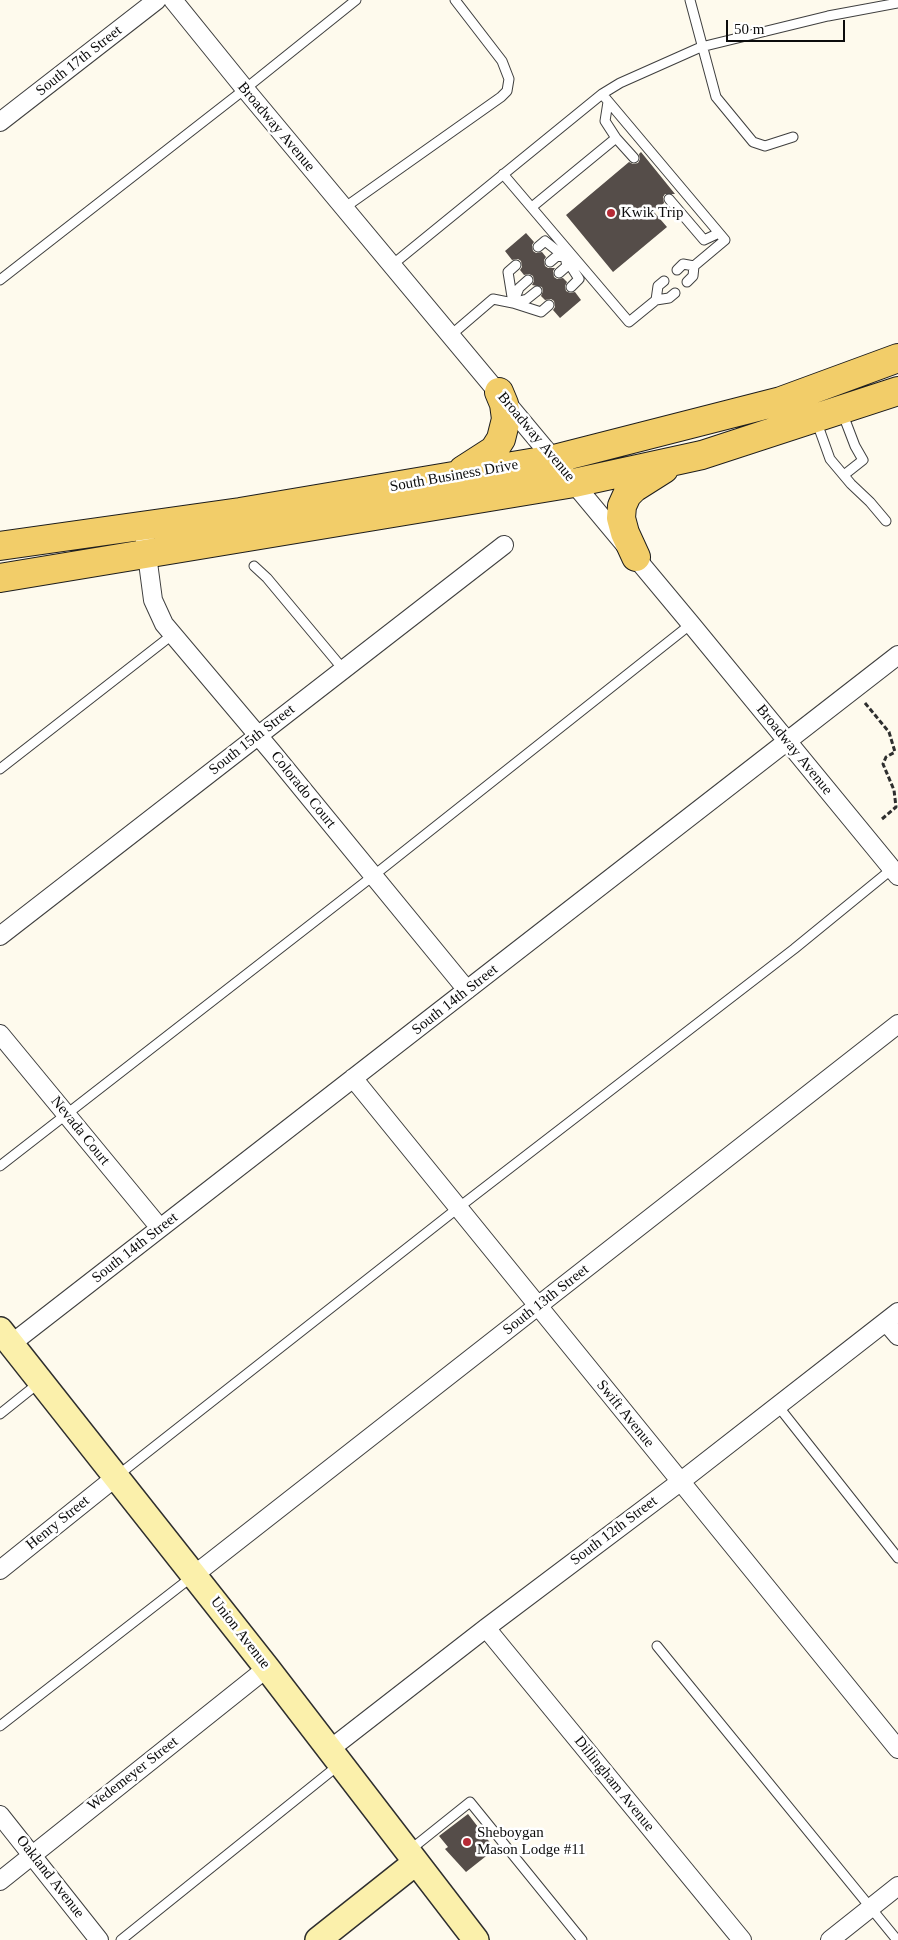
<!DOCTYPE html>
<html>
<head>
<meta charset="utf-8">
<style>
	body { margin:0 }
	#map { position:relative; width:898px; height:1940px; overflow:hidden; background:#fefaed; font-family:Georgia,serif }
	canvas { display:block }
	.scale { position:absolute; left:726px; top:20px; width:119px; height:22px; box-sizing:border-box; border:2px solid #0c0c0c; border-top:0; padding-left:6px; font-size:15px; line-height:18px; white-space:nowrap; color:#0c0c0c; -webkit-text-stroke:4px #fff; paint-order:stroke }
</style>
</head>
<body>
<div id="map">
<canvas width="898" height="1940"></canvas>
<div class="scale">50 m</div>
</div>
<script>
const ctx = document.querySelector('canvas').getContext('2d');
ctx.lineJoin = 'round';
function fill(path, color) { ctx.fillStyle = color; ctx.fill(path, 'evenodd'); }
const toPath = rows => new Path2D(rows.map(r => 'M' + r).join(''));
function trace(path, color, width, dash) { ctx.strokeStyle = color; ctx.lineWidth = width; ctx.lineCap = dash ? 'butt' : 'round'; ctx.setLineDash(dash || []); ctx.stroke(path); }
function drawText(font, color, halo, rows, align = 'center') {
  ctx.font = font + ' Georgia,serif'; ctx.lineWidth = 5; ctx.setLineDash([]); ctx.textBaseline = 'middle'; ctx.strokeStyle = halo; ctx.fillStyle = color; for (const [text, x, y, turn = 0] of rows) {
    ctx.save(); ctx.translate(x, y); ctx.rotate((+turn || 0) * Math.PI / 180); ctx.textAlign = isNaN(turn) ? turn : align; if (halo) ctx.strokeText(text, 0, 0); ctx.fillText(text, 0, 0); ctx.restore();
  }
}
fill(toPath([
	[641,152,675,194,665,194,663,197,664,203,654,212,667,227,613,272,566,215,629,162,633,164,638,163,640,159,639,154],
	[526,233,534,242,532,245,533,251,536,253,542,252,546,257,544,260,545,266,548,268,555,268,553,271,554,277,557,279,563,278,567,282,565,286,566,291,570,293,575,292,581,300,560,318,553,310,555,307,554,301,551,299,545,300,541,296,543,291,542,287,532,285,534,281,533,276,529,274,524,275,520,270,522,267,521,261,518,259,512,260,505,251],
	[468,1814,495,1849,466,1872,445,1849,448,1847,439,1836]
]), '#554d49');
const lane = toPath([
	[690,0,716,97,753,142,765,146,793,137],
	[602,94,725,240,694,266,683,264,677,270],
	[608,102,605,121,616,138,634,158],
	[503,174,629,322,656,300,658,286,664,281],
	[669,199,704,240,719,233],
	[532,207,616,138],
	[344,208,501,97,507,91,509,79,502,61,455,0],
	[538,247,545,241,565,257,557,256,550,262],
	[565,257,579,279,571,287],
	[392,265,602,94,620,83,701,47,828,16,898,3],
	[559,273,567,266,565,257],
	[0,280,245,89,356,0],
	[687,282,693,276,694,266],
	[656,300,669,298,675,293],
	[513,303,541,312,549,305],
	[513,303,519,288,528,280],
	[513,303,527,299,537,291],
	[451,335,493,299,513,303,508,272,516,265],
	[842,412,855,446,863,460,844,475],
	[816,420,830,459,851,484,870,502,886,521],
	[254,566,267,578,343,669],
	[0,769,172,635],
	[0,1166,373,876,691,624],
	[778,1406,898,1558],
	[0,1414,40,1382],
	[117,1476,458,1208,794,949,892,869],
	[657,1646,897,1940],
	[0,1726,193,1576],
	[410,1850,470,1802,582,1940],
	[121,1940,340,1764]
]);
const street = toPath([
	[173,0,245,89,691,624,898,876],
	[0,122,157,0],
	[143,525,153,600,164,624,272,752,467,990],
	[0,936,504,545],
	[0,1034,160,1228],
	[353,1078,898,1749],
	[886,1322,898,1336],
	[11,1344,898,655],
	[0,1570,116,1477],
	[194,1575,898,1024],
	[486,1628,742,1940],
	[329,1750,486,1628,680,1482,898,1312],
	[0,1815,99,1940],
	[0,1881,267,1668],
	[830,1940,898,1886]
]);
const secondary = toPath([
	[0,1330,267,1668,476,1940],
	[318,1940,415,1863]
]);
const primary = toPath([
	[463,470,494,450,501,439,506,419,504,404,499,392],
	[0,546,240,512,554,459,781,401,898,358],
	[636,557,625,533,621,518,622,506,627,495,634,488,664,469],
	[0,578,574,483,702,455,898,391]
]);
trace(lane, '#3f3f3f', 11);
trace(street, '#3f3f3f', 20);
trace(secondary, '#2e2e2e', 28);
trace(primary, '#1d1d1d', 30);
trace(toPath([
	[865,703,889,732,895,752],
	[882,819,896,807,894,790,883,764,886,757,895,752]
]), '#2e2e2e', 3, [5, 2.5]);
trace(lane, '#fff', 9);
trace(street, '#fff', 18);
trace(secondary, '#fbf0ab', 25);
trace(primary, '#f2cd69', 28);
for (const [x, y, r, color] of [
	[611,213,5,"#b62b36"],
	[467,1842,5,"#b62b36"]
]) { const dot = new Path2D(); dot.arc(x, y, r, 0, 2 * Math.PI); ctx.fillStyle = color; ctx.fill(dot); trace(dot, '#fff', 2); }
drawText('15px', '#0c0c0c', '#fff', [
	["South 17th Street",79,61,-38],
	["Broadway Avenue",276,127,50],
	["Broadway Avenue",536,437,50],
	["South Business Drive",454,476,-10],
	["South 15th Street",252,740,-38],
	["Broadway Avenue",794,750,51],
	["Colorado Court",303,790,51],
	["South 14th Street",455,1000,-38],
	["Nevada Court",80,1131,51],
	["South 14th Street",135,1248,-38],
	["South 13th Street",546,1300,-38],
	["Swift Avenue",625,1414,51],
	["Henry Street",58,1523,-39],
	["South 12th Street",614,1531,-37],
	["Union Avenue",240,1633,52],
	["Wedemeyer Street",133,1774,-38],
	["Dillingham Avenue",614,1784,51],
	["Oakland Avenue",50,1877,52]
]);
drawText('15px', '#0c0c0c', '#fff', [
	["Kwik Trip",621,213],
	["Sheboygan",477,1833],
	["Mason Lodge #11",477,1850]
], 'left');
</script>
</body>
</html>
